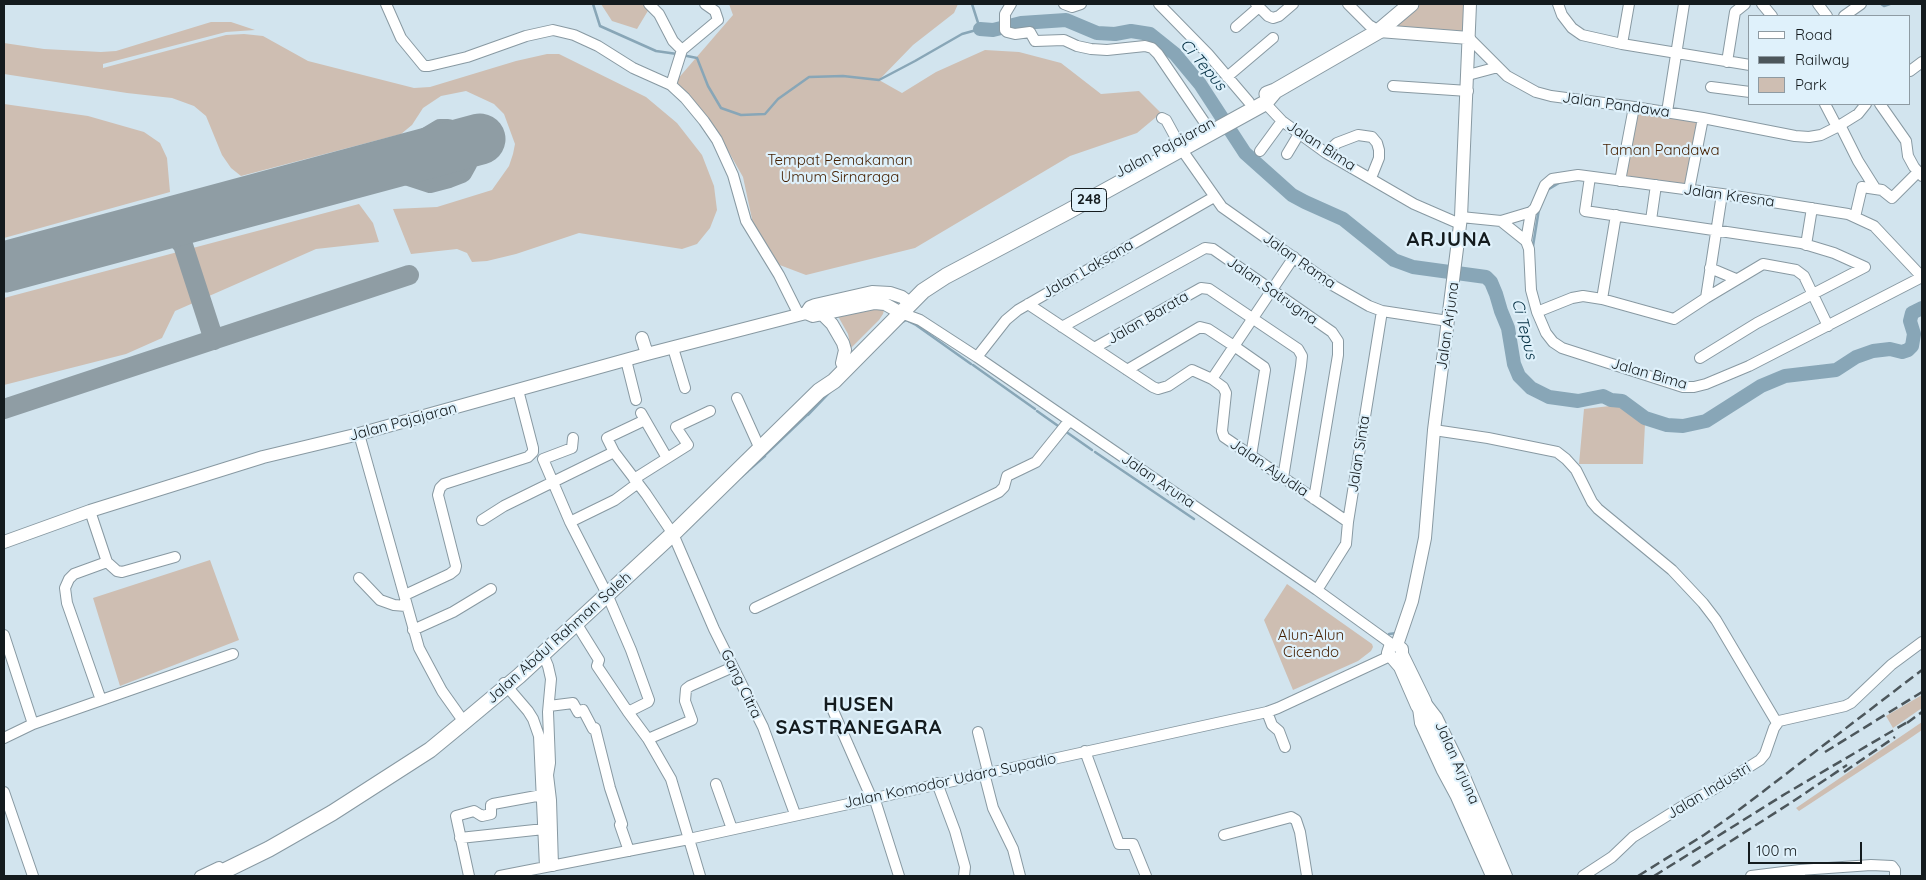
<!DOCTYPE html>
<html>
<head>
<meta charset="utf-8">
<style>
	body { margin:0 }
	#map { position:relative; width:1926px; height:880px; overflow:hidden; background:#d2e4ee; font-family:Quicksand,sans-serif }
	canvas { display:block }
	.frame { position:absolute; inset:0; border:5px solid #141b1e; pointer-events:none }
	.legend { position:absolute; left:1748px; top:15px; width:162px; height:90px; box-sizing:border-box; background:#dff1fb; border:1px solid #8e9ba3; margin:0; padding:6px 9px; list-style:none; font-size:15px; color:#141b1e }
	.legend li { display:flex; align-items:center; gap:10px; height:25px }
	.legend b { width:25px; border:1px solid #8e9ba3 }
	.scale { position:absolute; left:1748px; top:842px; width:114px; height:22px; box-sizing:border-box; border:2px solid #141b1e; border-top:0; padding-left:6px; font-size:15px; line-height:18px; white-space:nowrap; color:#141b1e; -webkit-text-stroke:4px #dff1fb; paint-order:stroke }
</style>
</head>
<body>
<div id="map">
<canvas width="1926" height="880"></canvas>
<div class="frame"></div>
<ul class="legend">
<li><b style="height:6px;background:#fff"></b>Road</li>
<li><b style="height:6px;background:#4c565b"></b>Railway</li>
<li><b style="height:14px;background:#cebeb2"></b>Park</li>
</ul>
<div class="scale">100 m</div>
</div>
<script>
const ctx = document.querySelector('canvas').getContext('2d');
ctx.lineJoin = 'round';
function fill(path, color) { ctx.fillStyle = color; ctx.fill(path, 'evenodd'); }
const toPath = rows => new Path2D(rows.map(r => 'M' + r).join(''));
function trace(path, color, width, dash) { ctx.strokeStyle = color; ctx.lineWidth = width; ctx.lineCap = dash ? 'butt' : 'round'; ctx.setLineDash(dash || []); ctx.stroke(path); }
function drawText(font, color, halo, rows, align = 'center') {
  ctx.font = font + ' Quicksand,sans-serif'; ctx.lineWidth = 4.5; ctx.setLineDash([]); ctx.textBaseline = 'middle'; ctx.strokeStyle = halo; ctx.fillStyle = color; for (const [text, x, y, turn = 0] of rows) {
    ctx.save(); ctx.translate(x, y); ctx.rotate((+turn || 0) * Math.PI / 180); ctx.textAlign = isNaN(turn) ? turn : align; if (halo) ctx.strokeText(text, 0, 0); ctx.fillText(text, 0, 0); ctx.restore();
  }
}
fill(toPath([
	[601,4,643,4,649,9,637,29,612,21],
	[729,4,958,4,954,13,913,45,879,80,902,93,936,72,985,50,1019,52,1061,63,1101,94,1139,91,1161,113,1137,133,1070,156,915,248,806,275,777,264,755,233,743,177,718,133,676,81,733,15],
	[1421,4,1465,4,1465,35,1388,30],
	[211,22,231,22,255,30,226,32,103,64,103,68,226,35,244,34,263,36,308,61,414,88,430,87,516,61,547,54,559,54,646,97,677,123,702,155,714,186,717,210,710,228,697,244,682,249,579,233,516,254,487,261,472,262,467,253,457,249,411,254,393,209,437,207,492,190,509,166,513,154,515,144,504,114,494,104,466,91,441,96,423,108,412,125,401,134,241,176,231,168,222,155,206,116,194,106,172,98,127,93,4,74,4,43,44,49,101,52,116,51],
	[4,104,88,116,144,132,160,143,167,158,170,192,4,238],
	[1636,111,1700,121,1687,186,1623,178],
	[359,204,373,223,379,242,316,249,175,311,162,338,126,354,4,385,4,298],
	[876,305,884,310,883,314,879,320,851,348,848,334,839,318,835,314],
	[1610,406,1621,407,1645,424,1643,464,1579,464,1584,409],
	[210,560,239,640,120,686,93,598],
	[1287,584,1372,644,1373,647,1371,651,1358,661,1293,690,1264,620],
	[1922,695,1922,708,1893,728,1886,716],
	[1922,722,1922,730,1906,741,1799,811,1796,808]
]), '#cebeb2');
trace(toPath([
	[593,4,600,26,656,51,677,54],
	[1881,4,1884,6,1890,4],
	[682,55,697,58,708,86,721,108,741,115,765,114,778,99,809,77,843,76,879,80,915,61,962,34,980,29,972,4],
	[1549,189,1559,183],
	[1533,246,1539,209],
	[901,323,906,320,916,325,971,364],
	[973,365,1035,409],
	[1037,411,1061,428],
	[808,415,831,391],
	[1065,431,1092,450],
	[1095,452,1194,519],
	[765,455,807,415],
	[749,470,765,456],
	[741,477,748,471],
	[1389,634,1397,633]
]), '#88a6b7', 2.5);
trace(toPath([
	[980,29,993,30,1021,23,1066,20,1097,33,1115,34,1131,31,1150,34,1175,54,1200,84,1245,153,1292,195,1305,202,1343,219,1394,260,1413,267,1486,277,1491,282,1496,294,1501,311,1508,328,1514,364,1519,376,1531,388,1549,397,1578,401,1603,396,1611,400,1622,401,1645,418,1667,425,1683,426,1706,421,1761,386,1785,376,1836,370,1856,357,1873,351,1890,349,1902,352,1908,350,1912,346,1914,334,1910,321,1912,313,1922,308]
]), '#88a6b7', 14);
trace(toPath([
	[371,168,406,156,413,152,425,138,440,129,448,129,454,131,465,143,467,151,467,164,462,173,449,178,430,183,378,166],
	[150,228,166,230,173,234,183,245,214,340],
	[183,245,179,230,182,225,198,215],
	[4,409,409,275]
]), '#8f9da4', 20);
trace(toPath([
	[4,267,480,139]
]), '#8f9da4', 51);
const minor = toPath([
	[386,4,401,38,424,66,429,66,467,57,526,36,553,30,574,35,598,46,633,68,671,85,685,98,704,121,717,140,733,175,746,221,779,275,799,315],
	[649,4,659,14,673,41,682,50],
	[1011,4,1005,14,1005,30,1007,32,1015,34,1030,32,1035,41,1064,40,1077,46,1091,49,1107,50,1145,46,1152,48,1158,54,1207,126],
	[1064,4,1072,7,1081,4],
	[1159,4,1208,54,1249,102],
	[1256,4,1268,16,1273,18,1279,16,1293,4],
	[1348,4,1369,25,1379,31],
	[1558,4,1562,15,1572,28,1582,35,1622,44,1750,65],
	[1762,4,1772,16],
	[1818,4,1827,16],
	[1844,16,1861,4],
	[1236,27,1259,7],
	[1469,38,1507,76,1536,92,1551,96,1634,107,1703,118,1795,136,1809,137,1821,135,1837,127,1858,114,1866,104],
	[1622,44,1629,4],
	[1727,62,1735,12,1745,4],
	[1910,71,1922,62],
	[1468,75,1498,67],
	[1227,77,1273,38],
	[671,85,682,50,718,20,715,11,705,4],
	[1393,86,1468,91],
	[1711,87,1750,92],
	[1265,103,1282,121,1326,153,1414,204,1460,224],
	[1825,104,1837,127],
	[1880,104,1906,141,1908,156,1914,167,1922,176],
	[1667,112,1684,4],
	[1162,118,1166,120,1178,142],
	[1840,125,1858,161,1875,188],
	[1182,150,1222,207,1334,286,1369,306,1382,311,1448,321],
	[1260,151,1282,121],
	[1326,153,1337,143,1358,135,1372,137,1377,143,1379,150,1379,158,1371,178],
	[1287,154,1299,134],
	[1590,177,1585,211,1801,243,1834,253,1865,267,1757,323,1700,358],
	[1620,181,1634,107],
	[1689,190,1703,118],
	[1461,217,1501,221,1531,212],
	[1855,217,1862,187,1882,190,1892,198,1918,172],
	[1651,220,1656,185],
	[1501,221,1526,241,1529,249,1531,290,1537,312,1546,333,1553,342,1562,348,1683,387,1694,387,1706,384,1749,366,1922,277],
	[1526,241,1531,212,1535,208,1545,185,1552,179,1578,175,1722,194,1848,214,1874,226,1922,277],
	[1806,245,1812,208],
	[1710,268,1736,279],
	[1706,298,1722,194],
	[1602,299,1616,215],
	[1028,304,1153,387,1158,389,1168,386,1192,370,1212,379,1223,387,1226,393,1222,431,1224,437,1348,522],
	[1537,312,1572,298,1583,296,1602,299,1674,319,1706,298,1763,264,1796,270,1804,276,1828,326],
	[901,313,920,320,977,357,1317,590,1393,645],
	[1062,327,1205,248,1213,249,1332,332,1338,341,1338,355,1314,499],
	[673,348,685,388],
	[1094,348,1201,288,1209,289,1298,349,1302,356,1301,366,1283,478],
	[977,357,1006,320,1018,310,1214,197],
	[626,360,636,400],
	[1127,370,1200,327,1208,329,1234,346,1264,367,1265,370,1251,456],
	[1212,379,1294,257],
	[737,398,760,449],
	[641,413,667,458],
	[1434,430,1488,438,1557,452,1566,459,1576,470,1592,502,1598,509,1672,570,1703,603,1716,620,1777,723],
	[359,434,419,648,442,691,464,722],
	[573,438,572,448,543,459,570,522,607,594,631,650,649,700,648,702,628,712,648,739,671,779,700,876],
	[614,452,607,438,645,420],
	[634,479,688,445,676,427,710,411],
	[90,511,107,562,117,571,122,572,175,557],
	[482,520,504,506,614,452,646,494,673,534,714,629,763,727,795,814],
	[570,522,615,500,638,483],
	[359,578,380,600,394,605,406,606],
	[1317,590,1346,544,1348,522,1382,311],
	[405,595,450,574,455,570,456,566,438,495,440,488,444,484,528,457,533,452,533,448,518,390],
	[755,608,999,492,1004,487,1007,476,1036,462,1069,421],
	[576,623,599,660,597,666,628,712],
	[413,630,453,612,491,589],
	[4,635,33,724],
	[543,654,548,666,551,679,548,712,550,763,548,775,551,800,553,866],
	[504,683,528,711,533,719,539,736,545,867],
	[101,700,67,603,65,588,69,579,74,574,107,562],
	[1427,704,1437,717,1459,762,1507,876],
	[549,706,573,703,578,712,583,710,593,729,595,728,610,788,622,824,620,825,629,851],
	[831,706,871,797],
	[1418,708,1420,723,1442,771,1456,797,1491,876],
	[1267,712,1272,725,1279,731,1285,747],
	[978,732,988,772],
	[4,738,33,724,233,654],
	[648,739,692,720,685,701,686,689,690,686,733,667],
	[1085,751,1119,844,1133,844,1146,876],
	[984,773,993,808,1013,849,1020,876],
	[937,783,955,831,965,867,964,876],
	[716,784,732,829],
	[4,792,33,876],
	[874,797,899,876],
	[1224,835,1291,817,1296,820,1300,832,1307,876],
	[460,838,544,829],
	[200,876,219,867],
	[469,876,456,816,474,811,482,816,491,814,491,805,493,804,542,795],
	[500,876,689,839,1267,712,1278,708,1390,656],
	[1583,876,1612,857,1633,837,1686,804,1714,789,1760,760,1765,754,1774,728,1779,721,1845,706,1851,703,1891,665,1922,642],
	[1751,876,1800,870],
	[1800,876,1800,870,1871,865,1892,866,1895,870,1895,876]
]);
const major = toPath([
	[1379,31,1469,38],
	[806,313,810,307,815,305,872,292,890,293,902,297,910,303],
	[822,314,832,324,843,343,845,350,842,363],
	[642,338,647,354],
	[4,542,90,511,263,457,359,434,647,354,806,313,813,316,875,303,885,304,901,313],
	[1397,645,1412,601,1425,538,1434,430,1461,217,1470,4],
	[1431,724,1417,706,1400,667,1388,653,1390,647,1393,645,1397,645,1402,649,1402,654,1425,701,1431,724,1499,876]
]);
const highway = toPath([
	[1267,94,1275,91,1379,31,1411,4],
	[214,876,269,849,332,813,430,750,464,722,519,676,677,530,819,391,834,381,923,291,946,276,1067,212,1265,103,1275,91]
]);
trace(minor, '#8899a2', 12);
trace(major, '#8899a2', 14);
trace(highway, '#8899a2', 17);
trace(minor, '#fff', 10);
trace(major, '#fff', 12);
trace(highway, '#fff', 15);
trace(toPath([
	[1907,723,1922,712],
	[1825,752,1922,692],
	[1844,772,1895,737],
	[1692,866,1792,802,1847,765],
	[1638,876,1704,835,1731,816,1922,670],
	[1654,876,1785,794,1911,720]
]), '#4c565b', 2.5, [10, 5]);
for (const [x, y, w] of [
	[1089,200,35]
]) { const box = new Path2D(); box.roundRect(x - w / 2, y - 11.5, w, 23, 4); ctx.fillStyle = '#dff1fb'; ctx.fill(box); trace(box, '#141b1e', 1); }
drawText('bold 14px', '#141b1e', null, [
	["248",1089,200]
]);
drawText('15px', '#141b1e', '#dff1fb', [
	["Jalan Pandawa",1616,105,8],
	["Jalan Bima",1321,146,33],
	["Jalan Pajajaran",1165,148,-28],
	["Jalan Kresna",1729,196,8],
	["Jalan Rama",1299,261,35],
	["Jalan Laksana",1088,269,-30],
	["Jalan Satrugna",1272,291,35],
	["Jalan Barata",1148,318,-30],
	["Jalan Arjuna",1448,326,-82],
	["Jalan Bima",1649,374,16],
	["Jalan Pajajaran",403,422,-15],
	["Jalan Sinta",1359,454,-81],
	["Jalan Ayudia",1269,468,34],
	["Jalan Aruna",1158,481,34],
	["Jalan Abdul Rahman Saleh",559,638,-42],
	["Gang Citra",741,684,64],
	["Jalan Arjuna",1457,763,66],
	["Jalan Komodor Udara Supadio",950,781,-12],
	["Jalan Industri",1709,791,-31]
]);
drawText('15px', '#441f00', '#dff1fb', [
	["Taman Pandawa",1661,150],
	["Tempat Pemakaman",840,160],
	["Umum Sirnaraga",840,177],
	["Alun-Alun",1311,635],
	["Cicendo",1311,652]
]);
drawText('italic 16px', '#022e42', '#dff1fb', [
	["Ci Tepus",1203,65,50],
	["Ci Tepus",1524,329,76]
]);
ctx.letterSpacing = '1px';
drawText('bold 20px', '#141b1e', '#dff1fb', [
	["ARJUNA",1449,240],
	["HUSEN",859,705],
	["SASTRANEGARA",859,728]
]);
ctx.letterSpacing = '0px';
</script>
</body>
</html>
